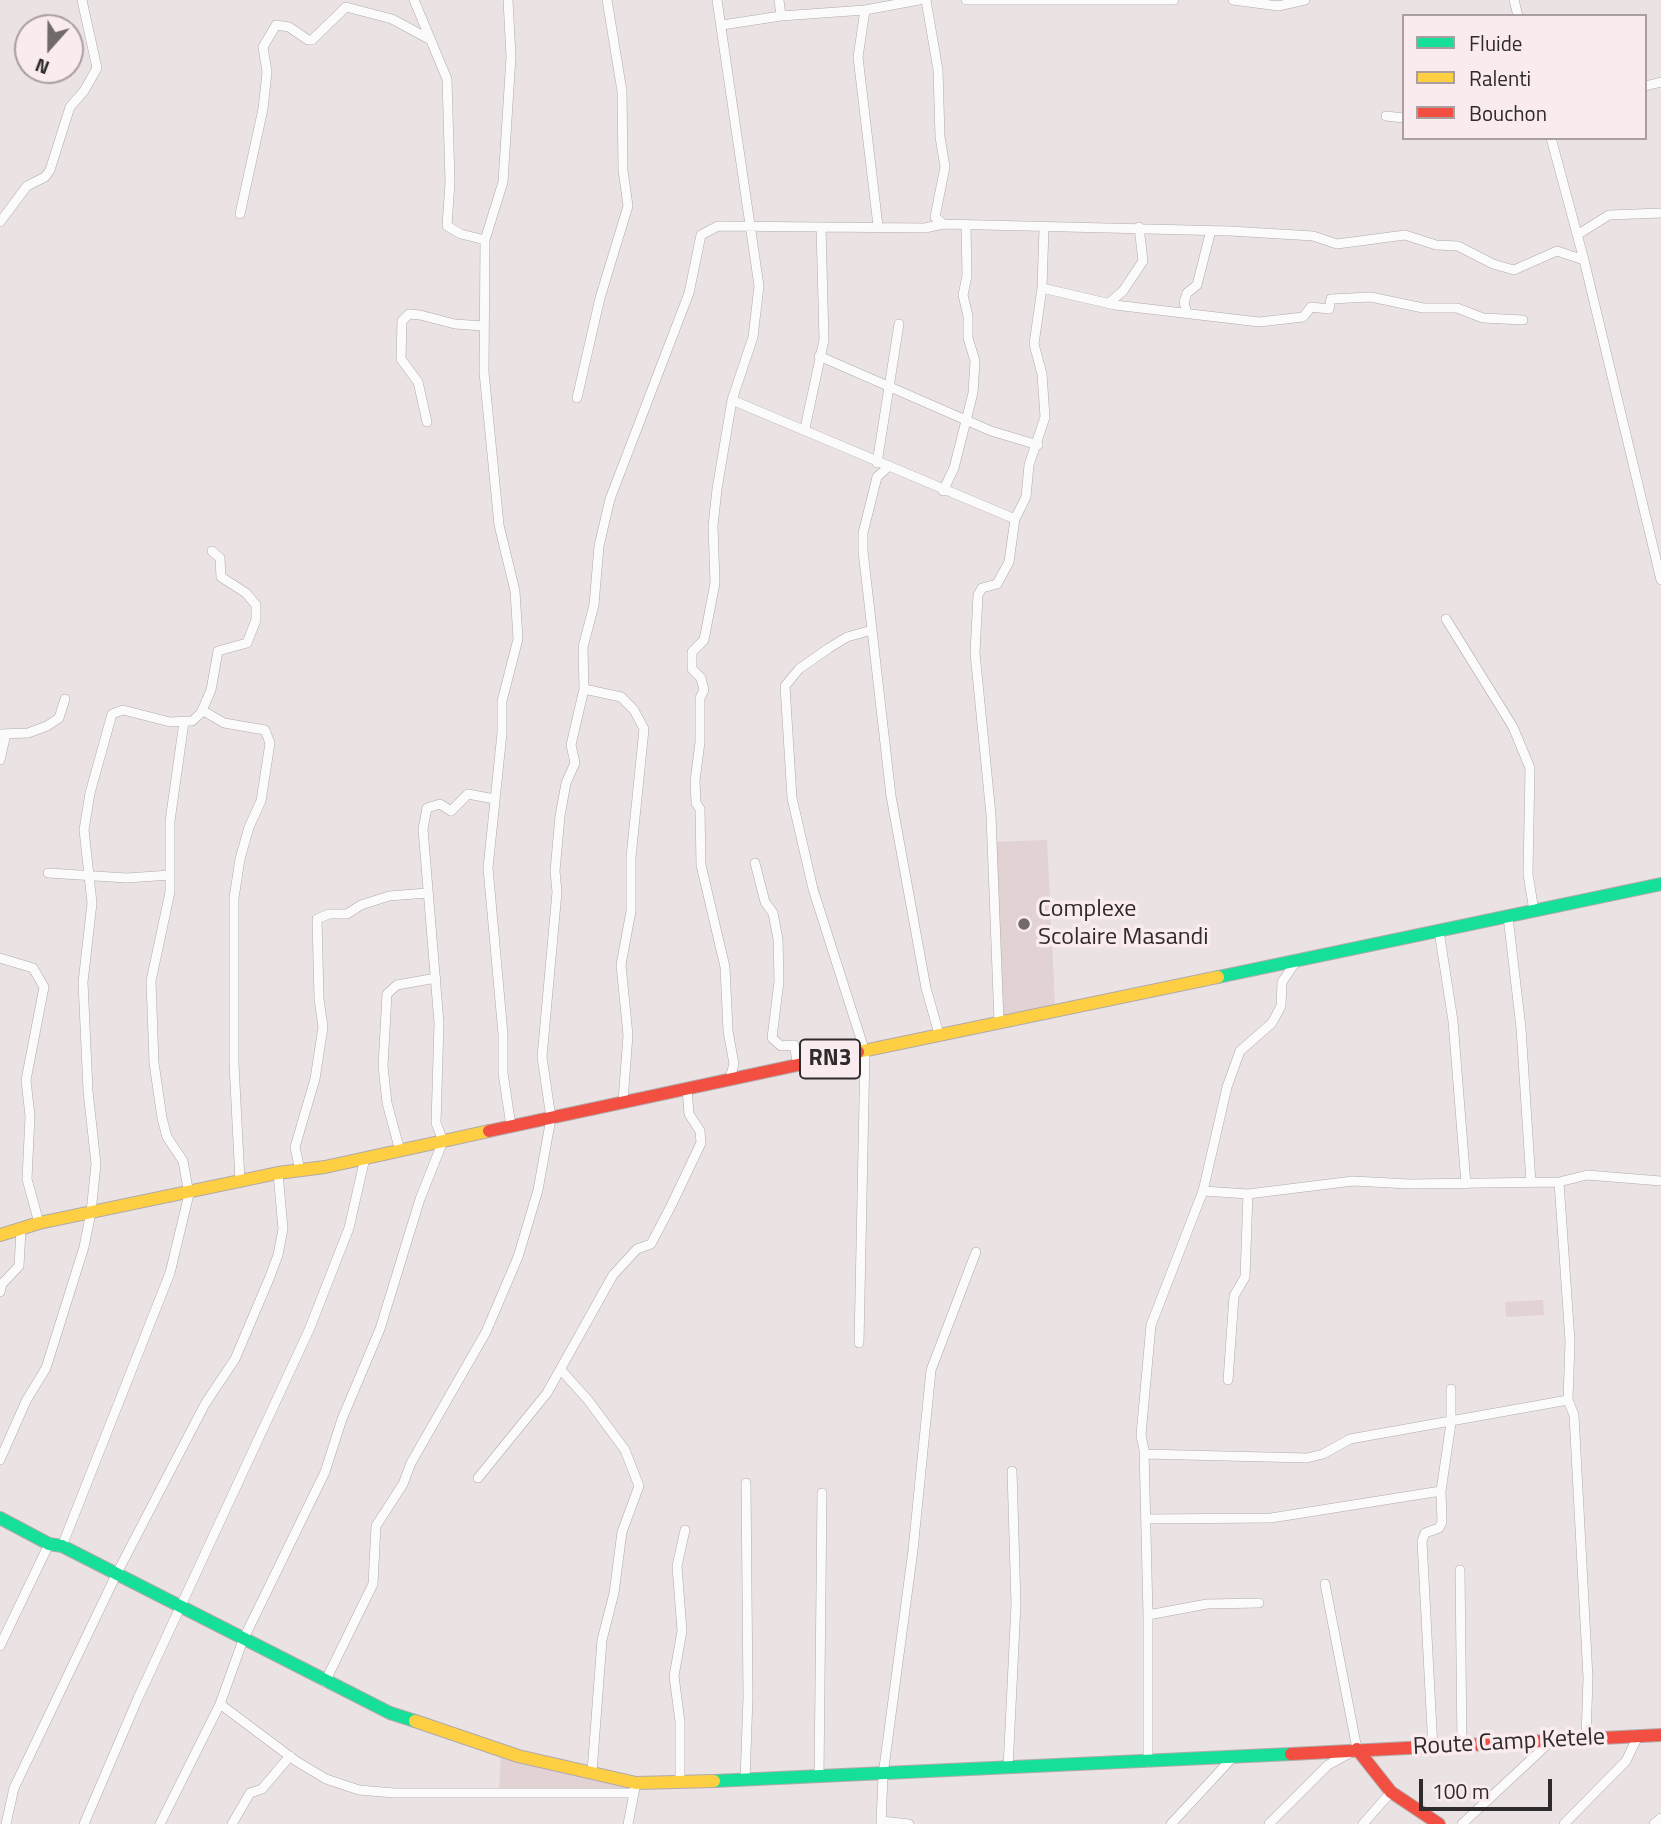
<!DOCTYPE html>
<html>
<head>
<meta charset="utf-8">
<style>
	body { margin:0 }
	#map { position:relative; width:1661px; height:1824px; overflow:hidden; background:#eae2e3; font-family:"Titillium Web",sans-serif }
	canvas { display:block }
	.legend { position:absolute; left:1402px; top:14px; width:245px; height:126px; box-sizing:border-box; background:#faecee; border:2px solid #a99ea0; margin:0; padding:9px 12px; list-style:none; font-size:21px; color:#2f2a2b }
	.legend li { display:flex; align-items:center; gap:14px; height:35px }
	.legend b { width:35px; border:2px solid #a99ea0 }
	.north { position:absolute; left:14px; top:14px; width:70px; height:70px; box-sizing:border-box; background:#faecee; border:2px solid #a99ea0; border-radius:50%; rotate:201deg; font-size:19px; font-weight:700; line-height:28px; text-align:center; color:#2f2a2b }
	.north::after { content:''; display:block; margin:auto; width:24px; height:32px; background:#706a6b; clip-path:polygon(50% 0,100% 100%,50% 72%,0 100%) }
	.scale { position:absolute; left:1419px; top:1779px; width:133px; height:32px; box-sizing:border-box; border:4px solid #2f2a2b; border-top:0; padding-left:9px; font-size:21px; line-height:24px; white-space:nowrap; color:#2f2a2b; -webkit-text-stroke:5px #faecee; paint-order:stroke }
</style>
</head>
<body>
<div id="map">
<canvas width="1661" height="1824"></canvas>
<ul class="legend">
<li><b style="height:9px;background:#16e098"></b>Fluide</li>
<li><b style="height:9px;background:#ffcf43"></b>Ralenti</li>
<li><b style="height:9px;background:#f24e42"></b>Bouchon</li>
</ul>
<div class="north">N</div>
<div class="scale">100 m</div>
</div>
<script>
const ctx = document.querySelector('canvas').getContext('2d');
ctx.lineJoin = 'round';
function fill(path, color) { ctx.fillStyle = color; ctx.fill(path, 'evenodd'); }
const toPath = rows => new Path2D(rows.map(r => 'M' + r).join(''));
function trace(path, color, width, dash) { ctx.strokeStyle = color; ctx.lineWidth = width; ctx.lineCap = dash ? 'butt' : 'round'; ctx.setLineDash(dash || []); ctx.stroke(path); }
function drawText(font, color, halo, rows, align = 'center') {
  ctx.font = font + ' "Titillium Web",sans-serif'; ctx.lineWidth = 7; ctx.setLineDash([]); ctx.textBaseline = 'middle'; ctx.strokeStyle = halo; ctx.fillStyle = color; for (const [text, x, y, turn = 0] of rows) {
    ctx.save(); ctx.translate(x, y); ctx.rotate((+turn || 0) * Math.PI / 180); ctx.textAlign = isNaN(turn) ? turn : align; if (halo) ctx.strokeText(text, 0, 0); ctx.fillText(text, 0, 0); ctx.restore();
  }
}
fill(toPath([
	[1047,840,1055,1005,1000,1015,993,842],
	[1543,1300,1544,1315,1506,1317,1505,1302],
	[501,1753,635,1788,499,1790]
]), '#e2d2d4');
const street = toPath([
	[414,0,447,79,450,182,447,226,461,234,485,240,484,372,499,525,515,591,518,639,502,701,502,733,488,868,503,1034,503,1073,511,1126],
	[717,0,759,286,753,337,732,400,717,489,713,526,715,583,704,640,692,652,692,669,701,678,704,690,700,698,700,742,695,781,696,803,700,809,701,865,725,967,728,1031,734,1064,730,1078],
	[779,0,781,16],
	[926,0,938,70,940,137,945,167,935,217,943,224,1230,231,1313,236,1337,244,1405,235,1436,245,1458,246,1493,264,1514,270,1557,251,1584,260],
	[966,0,1174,0],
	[1233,0,1278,6,1305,0],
	[1514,0,1518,16],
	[865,10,858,57,878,226],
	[722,25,781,16,865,10,919,0],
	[1645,86,1661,82],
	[1386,116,1404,118],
	[1551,138,1584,260,1661,580],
	[240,214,263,109,267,72,263,47,276,25,289,27,308,40,312,40,346,7,392,19,429,39],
	[0,222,27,186,45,177,50,170,70,107,84,91,97,68,82,0],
	[1577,235,1609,215,1661,213],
	[485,240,503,182,511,57,508,0],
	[1042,288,1115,305,1259,322,1303,317,1311,307,1329,309,1331,299,1371,297,1423,308,1457,308,1483,318,1523,320],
	[1110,302,1123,291,1143,261,1139,227],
	[1187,314,1184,302,1187,293,1197,285,1211,230],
	[819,356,991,431,1038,445],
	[577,398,600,298,628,206,623,170,622,91,607,0],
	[732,400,1015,519],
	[427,422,418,382,401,359,402,321,409,314,420,315,455,324,483,326],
	[805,428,824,340,821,227],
	[877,463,899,324],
	[888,467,877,477,863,533,863,551,891,796,926,988,939,1034],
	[943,491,954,468,973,393,975,361,968,338,968,316,963,295,967,276,966,226],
	[1446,619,1513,727,1530,768,1528,874,1534,911],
	[584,689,621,697,634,710,644,729,631,857,631,911,621,965,628,1035,623,1101],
	[202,710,224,723,265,730,270,743,261,801,249,827,240,859,234,898,234,1064,240,1181],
	[0,734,28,733,47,726,59,718,65,699],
	[0,760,6,734],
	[755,863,765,902,773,913,778,939,779,981,772,1038,781,1046,794,1045,798,1065],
	[48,873,127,878,170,875],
	[1508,917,1521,1028,1531,1183],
	[1439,931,1453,1021,1466,1184],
	[0,958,33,968,44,987,26,1080,30,1116,27,1179,39,1223],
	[999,1022,991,815,975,653,978,595,982,588,997,584,1009,562,1015,519,1026,497,1029,465,1045,417,1042,374,1034,344,1042,288,1044,228],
	[865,1052,813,889,792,798,785,686,799,669,829,648,847,637,872,630],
	[400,1151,387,1103,383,1066,387,994,397,985,436,978],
	[300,1171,295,1147,315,1079,323,1027,319,999,317,919,329,914,347,914,361,905,389,896,427,893],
	[1559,1182,1570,1341,1568,1400,1574,1415,1588,1678,1586,1738],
	[1203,1191,1248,1194,1353,1181,1409,1184,1559,1182,1587,1175,1661,1181],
	[0,1292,2,1284,19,1266,21,1230],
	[859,1343,865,1051],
	[561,1370,588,1400,625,1450,639,1486,622,1532,614,1593,602,1640,592,1772],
	[1228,1380,1234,1296,1245,1277,1248,1194],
	[1144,1454,1307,1458,1323,1454,1350,1439,1568,1400],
	[0,1460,26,1401,46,1368,84,1247,91,1212,96,1164,88,1091,83,982,92,903,84,830,90,793,112,714,123,710,170,722,192,721,201,713,211,690,218,651,247,643,256,620,256,605,246,593,221,577,220,558,212,551],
	[478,1478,547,1393,613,1275,637,1249,651,1244,671,1206,701,1143,700,1131,689,1114,687,1088],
	[1146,1519,1271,1518,1441,1491],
	[62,1546,170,1273,189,1194,183,1161,167,1137,162,1118,154,1063,151,981,170,892,170,821,184,722],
	[1460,1570,1462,1746],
	[1148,1615,1207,1604,1259,1603],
	[0,1646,49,1544],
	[325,1682,373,1584,376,1526,403,1484,411,1463,486,1332,518,1257,538,1190,551,1118,542,1057,557,892,555,871,560,816,566,783,575,763,571,745,584,689,583,647,594,605,599,546,610,499,689,293,701,235,718,226,925,228,943,224],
	[220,1704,296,1761,326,1779,359,1790,394,1793,634,1793],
	[1433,1749,1422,1541,1425,1533,1439,1528,1442,1522,1441,1491,1451,1423,1451,1389],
	[1148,1762,1148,1615,1144,1450,1141,1435,1151,1325,1203,1191,1227,1087,1240,1051,1272,1023,1281,1006,1282,982,1295,963],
	[1008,1768,1016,1604,1012,1471],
	[819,1777,822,1493],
	[745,1780,748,1697,746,1483],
	[680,1781,680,1722,674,1676,682,1631,677,1566,685,1530],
	[881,1821,909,1824],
	[6,1824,14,1788,116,1575,205,1404,235,1359,269,1279,278,1255,283,1229,278,1173],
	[84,1824,138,1698,309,1330,349,1228,365,1158],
	[160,1824,220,1704,243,1640,325,1472,342,1419,380,1329,420,1199,443,1141,436,1123,439,1023,423,829,427,808,440,804,451,811,468,794,494,799],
	[232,1824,250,1793,262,1789,290,1756],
	[628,1824,635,1788],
	[881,1824,883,1775,913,1550,931,1370,976,1252],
	[1171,1824,1234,1756],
	[1269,1824,1328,1765,1357,1749,1325,1584],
	[1363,1824,1391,1792],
	[1462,1824,1551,1741],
	[1564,1824,1626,1761,1638,1736],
	[1654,1824,1661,1818]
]);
const fast = toPath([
	[1218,977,1661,884],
	[0,1518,49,1544,62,1546,390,1713,415,1721],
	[714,1781,1291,1754]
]);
const slow = toPath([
	[858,1052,1218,977],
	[0,1235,39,1223,278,1173,325,1167,489,1131],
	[415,1721,518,1756,636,1783,714,1781]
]);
const jam = toPath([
	[489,1131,858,1052],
	[1357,1749,1391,1792,1439,1824],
	[1291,1754,1661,1735]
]);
trace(street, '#b0aaaa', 10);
trace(fast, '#b0aaaa', 14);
trace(slow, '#b0aaaa', 14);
trace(jam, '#b0aaaa', 14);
trace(street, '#fcfbfb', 9);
trace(fast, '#16e098', 12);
trace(slow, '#ffcf43', 12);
trace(jam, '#f24e42', 12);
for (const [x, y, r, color] of [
	[1024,924,7,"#706a6b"]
]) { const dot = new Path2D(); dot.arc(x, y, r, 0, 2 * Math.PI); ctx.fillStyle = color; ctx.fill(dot); trace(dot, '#faecee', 2.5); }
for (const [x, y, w] of [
	[830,1059,60]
]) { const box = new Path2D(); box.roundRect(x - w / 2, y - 19.5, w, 39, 5); ctx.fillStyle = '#faecee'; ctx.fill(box); trace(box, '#2f2a2b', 2); }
drawText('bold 23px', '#2f2a2b', null, [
	["RN3",830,1059]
]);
drawText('24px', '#2f2a2b', '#faecee', [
	["Complexe",1038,910],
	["Scolaire Masandi",1038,938]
], 'left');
drawText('24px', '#2f2a2b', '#faecee', [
	["Route Camp Ketele",1509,1743,-3]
]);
</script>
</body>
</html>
